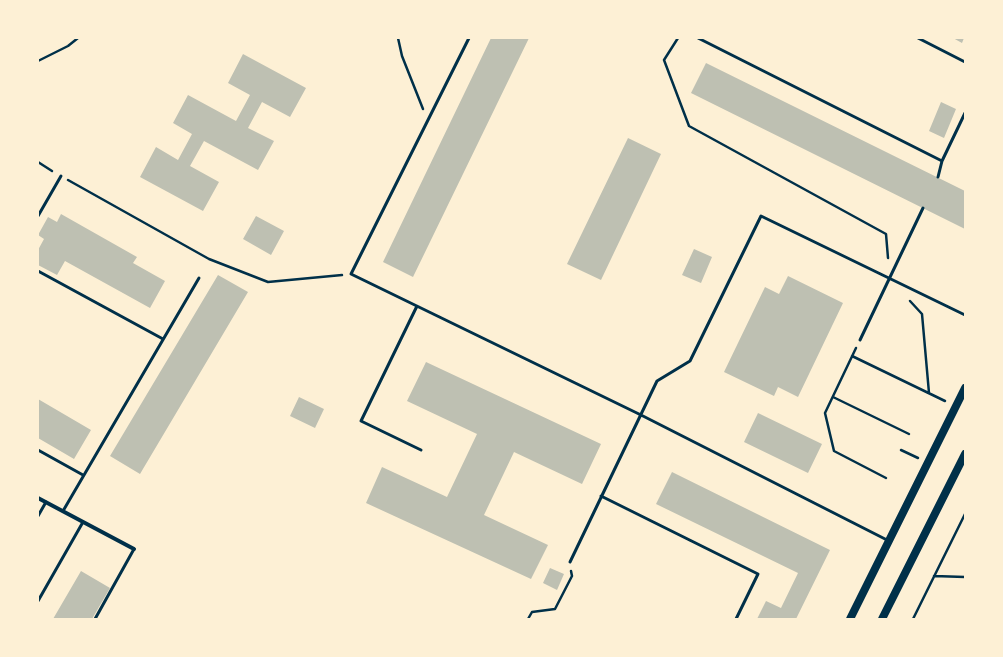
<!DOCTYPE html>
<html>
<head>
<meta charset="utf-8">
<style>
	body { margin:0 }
	#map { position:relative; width:1003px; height:657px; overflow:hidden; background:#fdf0d5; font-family:"Noto Sans",sans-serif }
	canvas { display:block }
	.frame { position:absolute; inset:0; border:39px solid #fdf0d5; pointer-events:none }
</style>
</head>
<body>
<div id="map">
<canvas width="1003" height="657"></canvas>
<div class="frame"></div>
</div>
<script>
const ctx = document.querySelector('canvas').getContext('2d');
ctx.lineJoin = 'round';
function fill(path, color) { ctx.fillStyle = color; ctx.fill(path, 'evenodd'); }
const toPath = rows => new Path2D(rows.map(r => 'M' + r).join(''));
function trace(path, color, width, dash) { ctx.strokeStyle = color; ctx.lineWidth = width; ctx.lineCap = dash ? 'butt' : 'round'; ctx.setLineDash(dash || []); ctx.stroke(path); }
fill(toPath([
	[491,38,529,38,413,277,383,262],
	[953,38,964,38,962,43],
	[243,54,306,88,290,117,262,102,248,128,274,141,258,170,204,141,190,166,219,182,203,211,140,177,156,147,178,160,192,134,173,123,188,95,236,121,250,95,228,83],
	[706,63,965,191,965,229,691,93],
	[941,102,956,109,944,138,929,131],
	[628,138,661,154,601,280,567,264],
	[61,214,137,257,133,263,165,281,150,308,65,261,57,275,38,265,38,250,44,239,38,235,48,217,57,222],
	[256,216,284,231,271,255,243,239],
	[694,249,712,257,701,283,682,275],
	[218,275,248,292,140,474,110,456],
	[788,276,843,303,798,397,778,387,774,396,724,372,765,287,779,294],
	[426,362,601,444,582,484,514,452,484,515,548,545,531,579,366,503,382,467,447,497,477,434,407,401],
	[299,397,324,409,315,428,290,416],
	[38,399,91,430,74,459,38,438],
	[758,413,822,444,808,473,744,442],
	[672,472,830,550,796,619,757,619,766,601,781,608,798,573,656,504],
	[550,568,564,574,557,590,543,583],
	[81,571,110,588,92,619,53,619]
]), '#bec0b2');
trace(toPath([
	[398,38,402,56,423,109],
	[678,38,664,60,689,126,886,234,888,258],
	[38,61,68,46,78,38],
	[38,162,52,171],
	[68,180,209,259,268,282,342,275],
	[910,301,922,314,929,393],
	[856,348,825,413,834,451,886,478],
	[852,356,945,401],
	[833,397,909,434],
	[901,450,918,458],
	[934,576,965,577],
	[528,619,532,612,555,609,572,576,571,571],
	[913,619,965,514]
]), '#003049', 2.5);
trace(toPath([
	[469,38,351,274,641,415,889,541],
	[698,38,942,161],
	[918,38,965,62],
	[938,177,942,161,965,113],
	[38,216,61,176],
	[38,271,163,339],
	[417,306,361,421,421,450],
	[860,340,923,208],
	[38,450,83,475],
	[601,496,758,574,736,619],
	[63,511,199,278],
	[38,516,46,502],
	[570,562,657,381,690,361,761,216,965,315],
	[38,601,83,522],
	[95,619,134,549]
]), '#003049', 3);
trace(toPath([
	[38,498,134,549]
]), '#003049', 4);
trace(toPath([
	[850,619,965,388],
	[882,619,965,454]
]), '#003049', 8);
</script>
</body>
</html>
